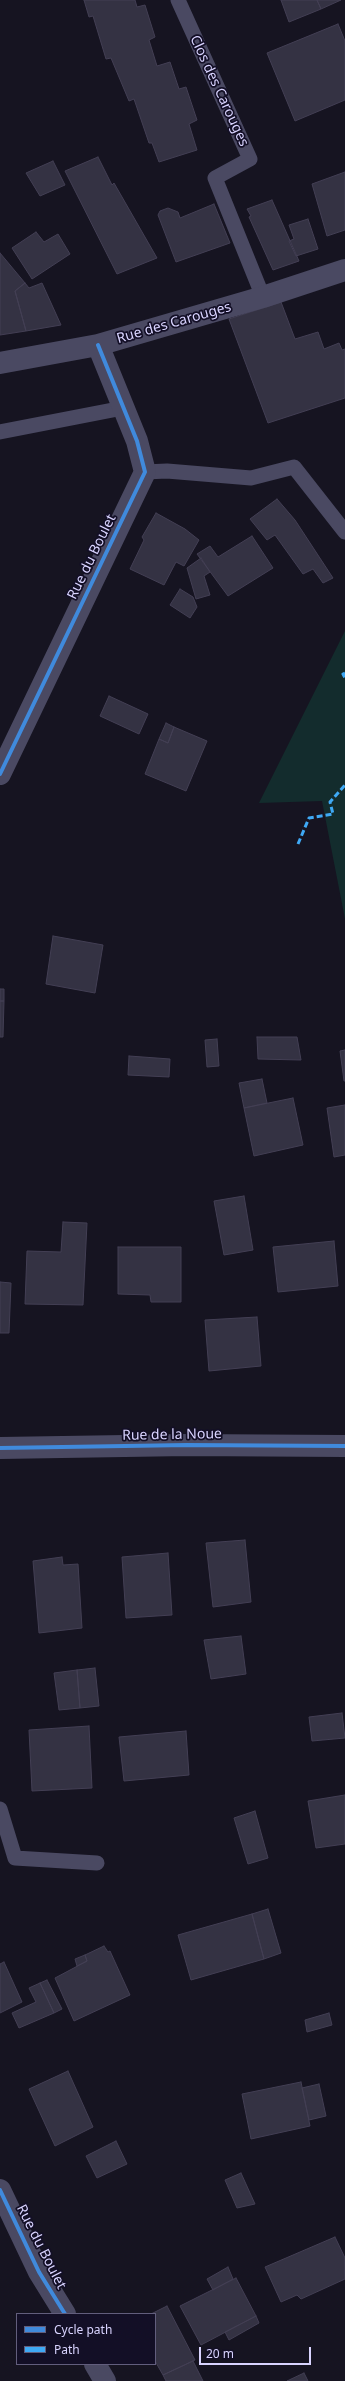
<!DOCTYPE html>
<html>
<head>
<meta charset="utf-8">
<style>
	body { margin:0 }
	#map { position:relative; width:345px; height:2381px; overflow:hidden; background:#161421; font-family:"Noto Sans",sans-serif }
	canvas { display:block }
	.legend { position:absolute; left:16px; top:2313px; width:140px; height:52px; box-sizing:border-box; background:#130f26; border:1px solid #625e7d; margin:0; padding:5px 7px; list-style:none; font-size:12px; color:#d9d4ff }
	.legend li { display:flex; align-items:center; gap:8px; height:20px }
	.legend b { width:20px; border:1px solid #625e7d }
	.scale { position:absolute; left:199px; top:2347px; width:112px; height:18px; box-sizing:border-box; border:2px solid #d9d4ff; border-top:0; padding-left:5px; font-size:12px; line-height:14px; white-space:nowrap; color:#d9d4ff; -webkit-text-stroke:3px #130f26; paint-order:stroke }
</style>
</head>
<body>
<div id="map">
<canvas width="345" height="2381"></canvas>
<ul class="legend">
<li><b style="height:5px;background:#408adc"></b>Cycle path</li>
<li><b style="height:5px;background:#3fa9f5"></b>Path</li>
</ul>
<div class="scale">20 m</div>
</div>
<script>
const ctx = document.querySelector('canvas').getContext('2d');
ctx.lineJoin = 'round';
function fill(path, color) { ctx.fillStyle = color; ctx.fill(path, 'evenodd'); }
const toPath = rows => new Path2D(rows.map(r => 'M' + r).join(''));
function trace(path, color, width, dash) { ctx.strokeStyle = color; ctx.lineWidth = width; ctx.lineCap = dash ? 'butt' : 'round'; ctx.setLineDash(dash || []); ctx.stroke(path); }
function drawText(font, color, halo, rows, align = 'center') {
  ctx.font = font + ' "Noto Sans",sans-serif'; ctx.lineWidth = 3.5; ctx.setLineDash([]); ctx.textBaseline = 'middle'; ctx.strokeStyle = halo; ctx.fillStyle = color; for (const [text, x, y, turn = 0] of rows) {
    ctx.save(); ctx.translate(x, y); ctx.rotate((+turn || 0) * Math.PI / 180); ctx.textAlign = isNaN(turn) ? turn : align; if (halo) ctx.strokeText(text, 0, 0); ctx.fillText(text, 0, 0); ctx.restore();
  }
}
fill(toPath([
	[345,631,345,919,322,801,259,803]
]), '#132c2d');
const building = toPath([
	[84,0,135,0,137,7,145,5,155,37,149,40,157,66,170,62,179,89,186,87,197,120,189,124,197,150,159,162,152,143,149,143,134,99,129,101,111,58,106,59,93,16,89,17,84,0],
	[281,0,317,0,321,9,289,22,281,0],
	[317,0,341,0,321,9,317,0],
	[338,24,345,41,345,100,295,121,267,53,338,24],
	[98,157,112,185,114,183,157,258,117,274,65,171,98,157],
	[53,161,65,185,40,196,26,173,53,161],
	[345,172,345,230,327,236,312,184,345,172],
	[272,200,299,261,273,270,249,217,251,216,247,209,272,200],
	[214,204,230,243,176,262,158,215,160,211,168,208,178,212,180,218,214,204],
	[308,219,318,249,296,256,289,241,294,239,289,225,308,219],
	[36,232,44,242,58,234,70,254,32,279,12,248,36,232],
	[0,253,25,283,15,291,26,331,0,335,0,253],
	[25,283,29,288,42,283,61,325,26,331,15,291,25,283],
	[281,302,295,339,318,332,324,349,339,343,342,350,345,349,345,398,268,423,229,319,281,302],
	[277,499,295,520,333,578,323,583,313,569,303,574,275,535,267,540,250,519,277,499],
	[156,513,185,529,199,540,184,566,176,562,164,585,130,569,144,540,142,537,156,513],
	[252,536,273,568,228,596,197,554,210,546,218,557,252,536],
	[201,558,210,572,204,576,210,595,196,599,187,568,201,558],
	[180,589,193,597,197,607,190,618,170,605,180,589],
	[109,696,148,714,139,734,100,716,109,696],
	[166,723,174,727,168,743,159,739,166,723],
	[174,727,207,741,186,791,145,774,159,739,168,743,174,727],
	[53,936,103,945,95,993,46,984,53,936],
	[0,989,4,989,4,1001,0,1001,0,989],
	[0,1001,4,1001,3,1037,0,1037,0,1001],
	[257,1037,297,1037,301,1060,258,1059,257,1037],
	[217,1039,219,1066,207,1067,205,1040,217,1039],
	[345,1050,345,1081,344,1081,340,1051,345,1050],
	[129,1056,170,1059,169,1077,128,1075,129,1056],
	[262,1079,267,1103,244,1108,239,1083,262,1079],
	[293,1098,303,1145,254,1156,244,1108,293,1098],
	[345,1105,345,1155,334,1157,327,1108,345,1105],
	[244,1196,253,1250,224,1255,214,1201,244,1196],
	[63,1222,87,1223,83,1305,25,1304,27,1251,61,1252,63,1222],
	[334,1241,338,1286,278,1292,273,1247,334,1241],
	[118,1247,181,1247,181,1302,151,1302,150,1295,118,1294,118,1247],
	[0,1282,11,1283,9,1333,0,1333,0,1282],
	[257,1317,261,1366,209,1371,205,1320,257,1317],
	[245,1540,251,1602,213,1607,206,1543,245,1540],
	[168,1553,172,1615,126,1618,122,1557,168,1553],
	[62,1557,63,1565,78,1564,82,1628,39,1633,33,1561,62,1557],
	[241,1636,246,1674,211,1679,204,1640,241,1636],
	[95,1668,99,1706,80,1708,77,1670,95,1668],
	[77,1670,80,1708,59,1710,54,1673,77,1670],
	[342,1713,345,1738,312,1741,309,1717,342,1713],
	[89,1726,92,1788,32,1791,29,1730,89,1726],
	[186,1731,189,1775,124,1781,119,1737,186,1731],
	[345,1795,345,1844,316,1848,308,1801,345,1795],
	[255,1811,268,1858,248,1864,234,1818,255,1811],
	[268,1909,281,1953,264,1959,252,1914,268,1909],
	[252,1914,264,1959,191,1980,178,1935,252,1914],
	[104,1946,108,1952,110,1951,130,1995,74,2021,55,1978,87,1961,85,1955,104,1946],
	[85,1955,87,1961,77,1966,75,1959,85,1955],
	[4,1962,22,2002,0,2013,0,1964,4,1962],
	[47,1980,62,2009,54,2013,40,1983,47,1980],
	[40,1983,54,2013,19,2028,12,2013,36,2002,29,1988,40,1983],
	[329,2013,332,2025,307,2032,305,2020,329,2013],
	[68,2071,93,2127,55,2146,29,2089,68,2071],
	[301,2082,310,2126,251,2139,242,2094,301,2082],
	[319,2084,326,2116,309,2120,302,2088,319,2084],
	[116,2141,127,2164,97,2178,86,2156,116,2141],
	[241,2173,255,2204,237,2208,225,2180,241,2173],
	[335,2237,345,2258,345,2279,301,2299,297,2295,281,2302,265,2267,335,2237],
	[228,2267,233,2279,213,2290,207,2279,228,2267],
	[236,2278,256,2316,201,2345,180,2306,236,2278],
	[167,2306,195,2360,163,2375,155,2361,155,2314,151,2314,167,2306],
	[256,2316,259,2323,229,2340,225,2332,256,2316],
	[193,2361,203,2381,166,2381,163,2375,193,2361],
	[304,2373,308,2381,287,2381,304,2373]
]);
fill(building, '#343243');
trace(building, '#433f54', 1);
trace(toPath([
	[178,0,250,159,215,178,263,297],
	[0,432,123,408],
	[145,472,167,471,251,478,294,467,345,532],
	[0,1809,15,1858,97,1863]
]), '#4a4962', 15);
trace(toPath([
	[0,363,98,345,263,297,345,270],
	[0,774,145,472,137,441,98,345],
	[0,1448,187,1445,345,1446],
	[0,2190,39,2272,65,2314],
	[95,2364,105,2381]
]), '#4a4962', 22);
trace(toPath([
	[345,673,343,674,345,678],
	[298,844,309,818,333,814,330,802,345,785]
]), '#3fa9f5', 3, [6, 3]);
trace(toPath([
	[0,774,145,472,137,441,98,345],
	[0,1448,187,1445,345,1446],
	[0,2190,39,2272,65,2314]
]), '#408adc', 4);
drawText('14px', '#d9d4ff', '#130f26', [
	["Clos des Carouges",219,91,65],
	["Rue des Carouges",174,323,-16],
	["Rue du Boulet",92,557,-64],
	["Rue de la Noue",172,1435,-1],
	["Rue du Boulet",41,2247,63]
]);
</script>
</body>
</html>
